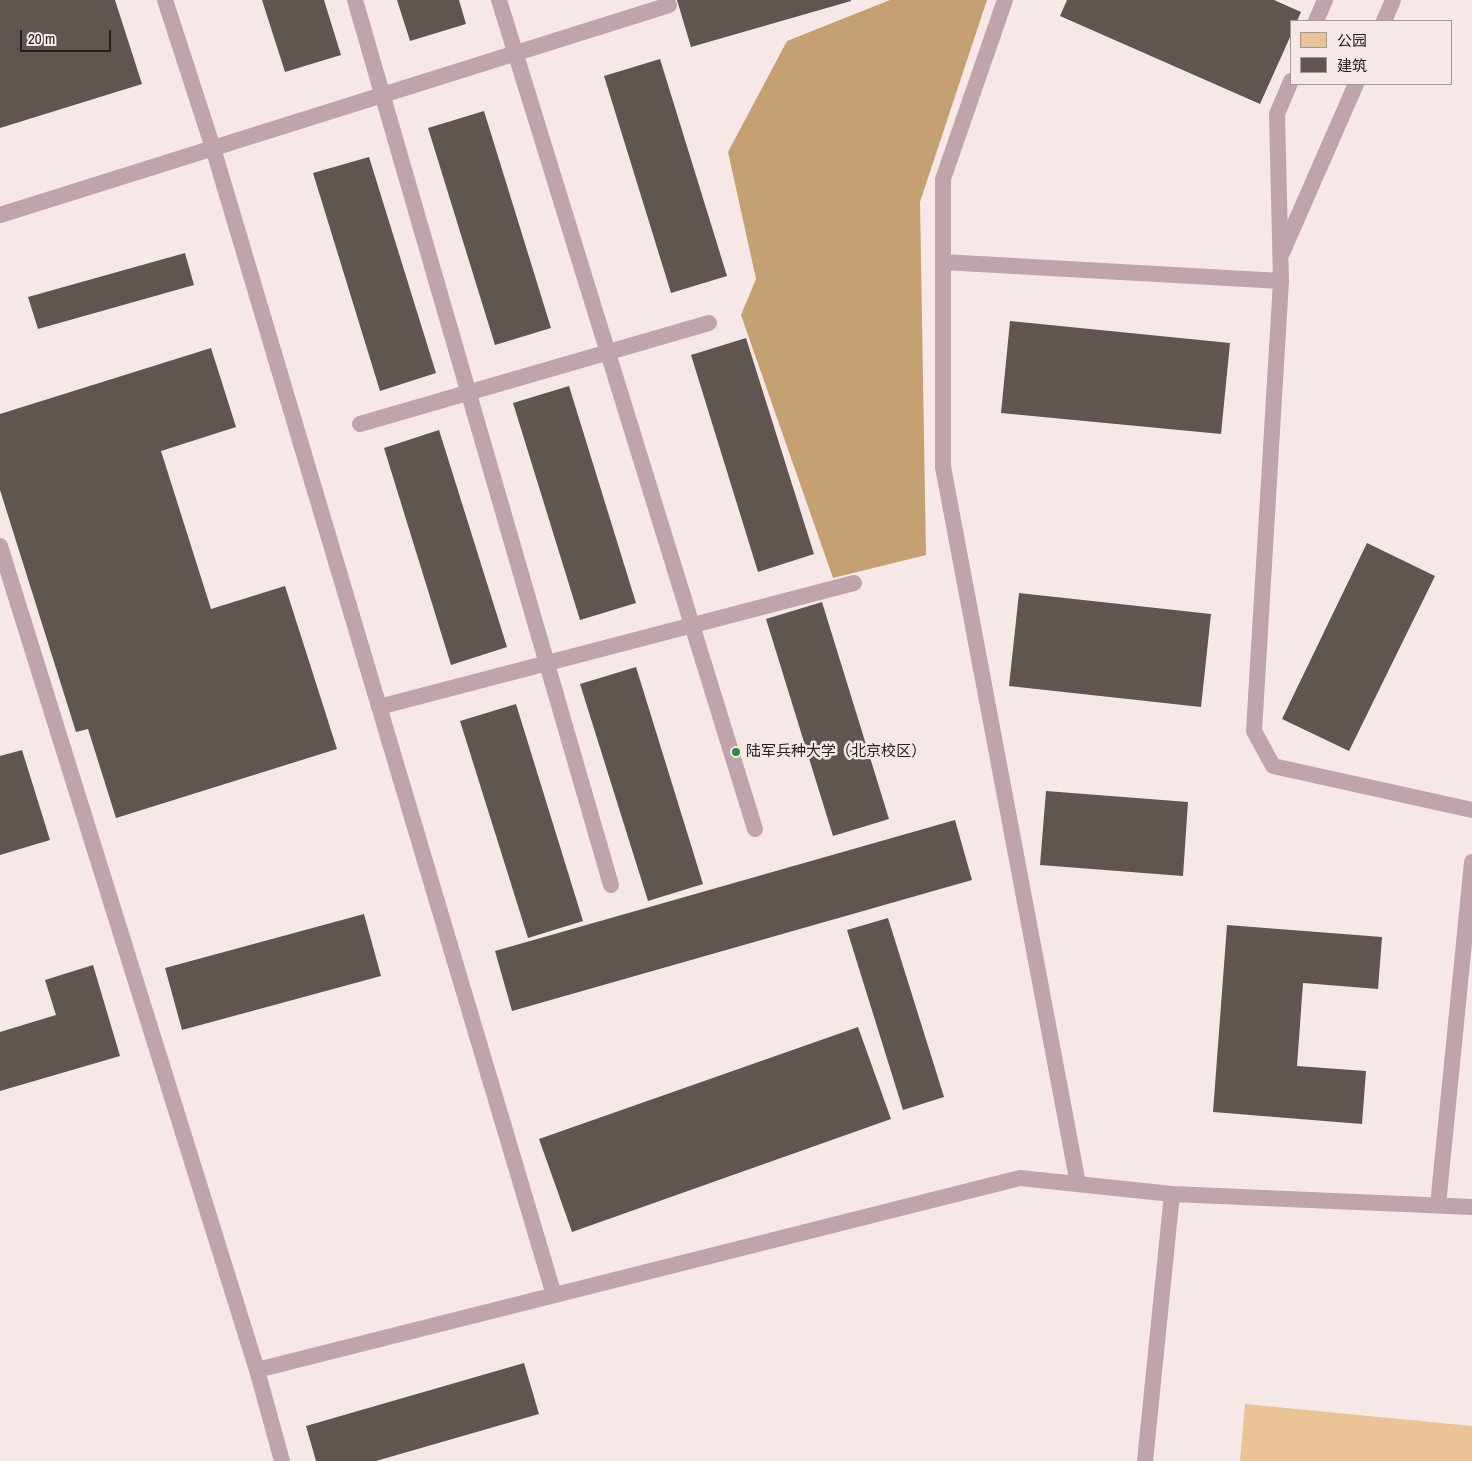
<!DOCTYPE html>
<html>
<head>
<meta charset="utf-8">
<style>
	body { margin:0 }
	#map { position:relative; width:1472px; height:1461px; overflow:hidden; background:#f6e8e6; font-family:"Archivo Narrow","Noto Sans SC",sans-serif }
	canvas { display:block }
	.legend { position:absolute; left:1290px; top:20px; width:162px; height:65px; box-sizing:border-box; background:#f6e8e6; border:1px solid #a29896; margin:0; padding:6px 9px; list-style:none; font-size:15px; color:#25201f }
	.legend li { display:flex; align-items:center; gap:10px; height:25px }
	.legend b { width:25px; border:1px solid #a29896 }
	.scale { position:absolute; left:20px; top:30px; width:91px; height:22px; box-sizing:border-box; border:2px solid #25201f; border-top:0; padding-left:6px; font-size:15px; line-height:18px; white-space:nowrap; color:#25201f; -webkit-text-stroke:4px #f6e8e6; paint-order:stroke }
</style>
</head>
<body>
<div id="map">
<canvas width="1472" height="1461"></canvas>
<ul class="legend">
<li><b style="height:14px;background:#eac496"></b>公园</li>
<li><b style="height:14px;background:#605651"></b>建筑</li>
</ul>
<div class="scale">20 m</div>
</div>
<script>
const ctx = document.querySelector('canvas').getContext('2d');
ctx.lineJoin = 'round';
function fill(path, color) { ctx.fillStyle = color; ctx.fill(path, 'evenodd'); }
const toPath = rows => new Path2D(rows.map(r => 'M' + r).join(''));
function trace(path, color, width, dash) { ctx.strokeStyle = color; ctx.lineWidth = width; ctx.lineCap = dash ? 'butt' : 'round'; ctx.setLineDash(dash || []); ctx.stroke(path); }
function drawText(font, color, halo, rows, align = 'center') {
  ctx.font = font + ' "Archivo Narrow","Noto Sans SC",sans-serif'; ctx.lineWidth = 5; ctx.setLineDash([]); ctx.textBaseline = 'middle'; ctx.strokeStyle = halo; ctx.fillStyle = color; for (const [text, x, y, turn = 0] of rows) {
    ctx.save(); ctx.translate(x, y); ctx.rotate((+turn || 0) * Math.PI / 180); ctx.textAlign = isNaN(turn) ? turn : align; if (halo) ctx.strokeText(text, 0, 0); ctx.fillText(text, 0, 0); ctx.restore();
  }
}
fill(toPath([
	[1245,1404,1472,1426,1472,1461,1240,1461]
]), '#eac496');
fill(toPath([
	[890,0,987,0,920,202,926,555,833,578,741,315,756,279,728,152,787,41]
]), '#c4a072');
fill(toPath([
	[0,0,115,0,142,84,0,128],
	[262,0,324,0,341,55,285,72],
	[397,0,459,0,466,24,410,41],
	[677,0,851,0,851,1,691,47],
	[1067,0,1274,0,1301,12,1297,21,1291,21,1291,35,1260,104,1060,16],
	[660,59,727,276,671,293,604,76],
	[484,111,551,328,495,345,428,128],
	[369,157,436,373,380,391,313,173],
	[185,253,194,285,38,329,28,297],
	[1010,321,1230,343,1221,434,1001,413],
	[746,338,814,554,758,572,691,355],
	[211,348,236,427,161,451,211,609,285,586,337,749,116,818,88,729,76,732,0,490,0,414],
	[569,386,636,603,580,620,513,403],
	[439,430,507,647,451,665,384,448],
	[1367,543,1435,576,1349,751,1282,719],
	[1019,593,1211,614,1201,707,1009,686],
	[822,602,889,819,833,836,766,619],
	[636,667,703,884,648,901,580,684],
	[516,704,583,921,528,938,460,721],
	[22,750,50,840,0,855,0,756],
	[1046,791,1188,802,1183,876,1040,865],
	[955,820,972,880,512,1011,495,951],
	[364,914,381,976,182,1030,165,968],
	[888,918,944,1097,903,1110,847,930],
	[1227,925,1382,937,1378,989,1303,983,1297,1066,1366,1071,1362,1124,1213,1112],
	[93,965,120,1056,0,1091,0,1032,56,1015,45,980],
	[858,1027,891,1119,572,1232,539,1139],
	[524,1363,539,1414,376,1461,316,1461,306,1426]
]), '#605651');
trace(toPath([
	[165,0,213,148,554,1295],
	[355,0,611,885],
	[499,0,755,829],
	[1005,0,943,179,943,467,1078,1184],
	[1316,21,1325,0],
	[1384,21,1393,0],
	[1291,81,1277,114,1281,281,1254,731,1273,766,1472,810],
	[0,215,669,5],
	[1282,253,1356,84],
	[943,262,1281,281],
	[360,424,709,323],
	[0,546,257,1370,282,1461],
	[379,707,854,583],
	[1438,1205,1472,862],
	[257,1370,1020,1178,1172,1194,1472,1207],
	[1145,1461,1172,1194]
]), '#c0a4ab', 16);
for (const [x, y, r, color] of [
	[736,752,5,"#328a3a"]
]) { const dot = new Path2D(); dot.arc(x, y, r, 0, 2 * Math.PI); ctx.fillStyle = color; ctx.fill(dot); trace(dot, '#f6e8e6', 2); }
drawText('15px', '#25201f', '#f6e8e6', [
	["陆军兵种大学（北京校区）",746,752]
], 'left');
</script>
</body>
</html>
